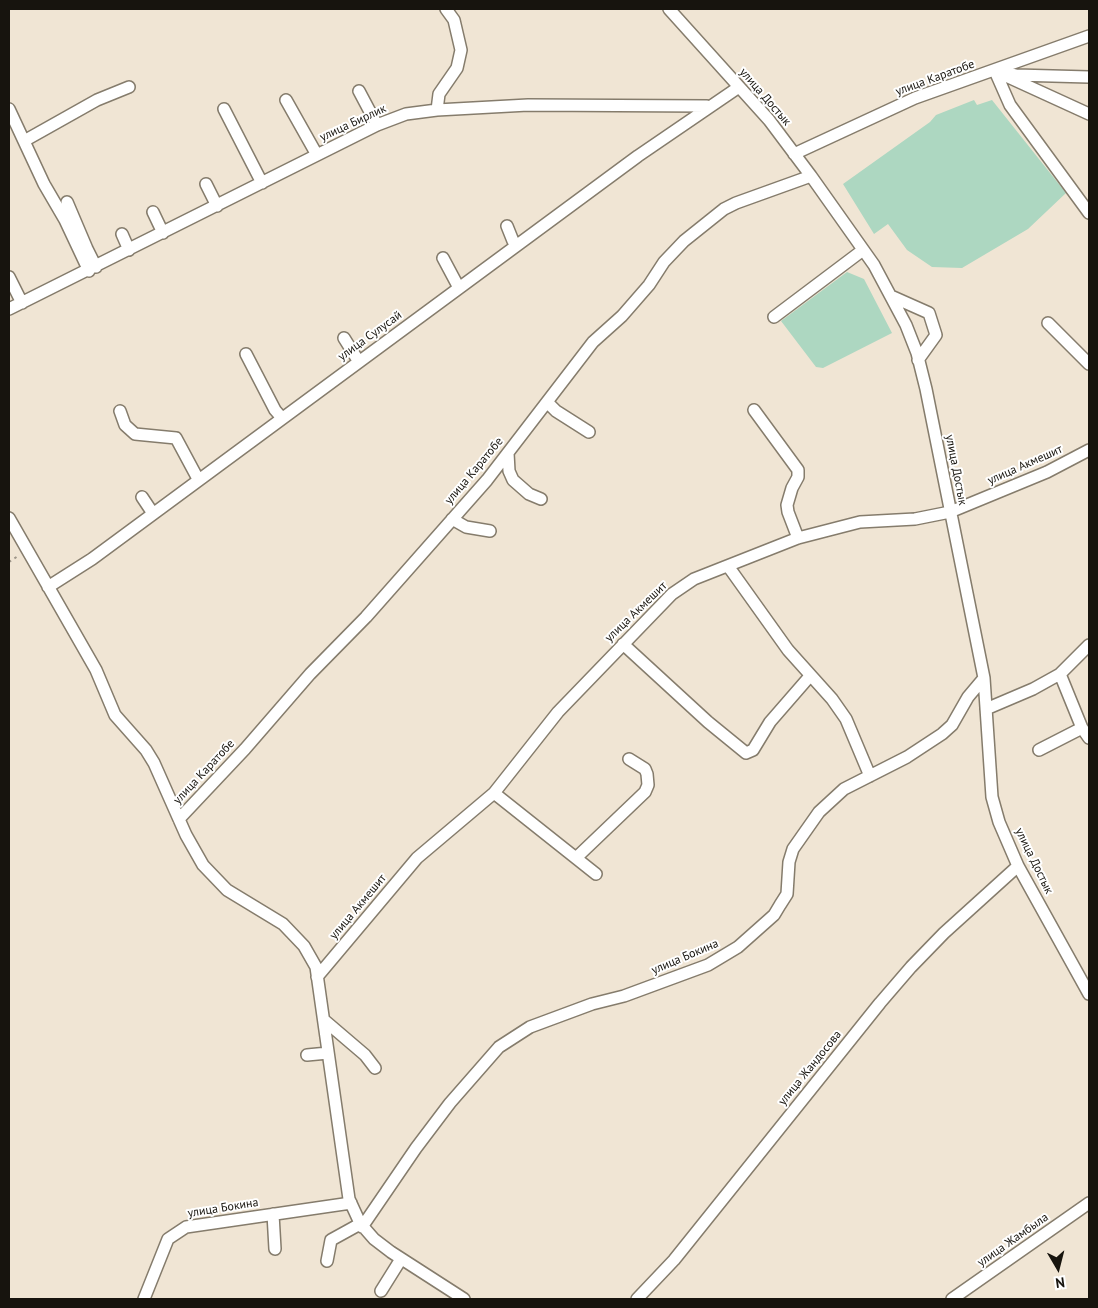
<!DOCTYPE html>
<html>
<head>
<meta charset="utf-8">
<style>
	body { margin:0 }
	#map { position:relative; width:1098px; height:1308px; overflow:hidden; background:#f0e5d4; font-family:"PT Sans",sans-serif }
	canvas { display:block }
	.frame { position:absolute; inset:0; border:10px solid #17140e; pointer-events:none }
	.north { position:absolute; left:1033px; top:1243px; width:50px; height:50px; -webkit-text-stroke:4px #fff; paint-order:stroke; rotate:172deg; font-size:14px; font-weight:700; line-height:20px; text-align:center; color:#17140e }
	.north::after { content:''; display:block; margin:auto; width:18px; height:22px; background:#17140e; clip-path:polygon(50% 0,100% 100%,50% 72%,0 100%) }
</style>
</head>
<body>
<div id="map">
<canvas width="1098" height="1308"></canvas>
<div class="frame"></div>
<div class="north">N</div>
</div>
<script>
const ctx = document.querySelector('canvas').getContext('2d');
ctx.lineJoin = 'round';
function fill(path, color) { ctx.fillStyle = color; ctx.fill(path, 'evenodd'); }
const toPath = rows => new Path2D(rows.map(r => 'M' + r).join(''));
function trace(path, color, width, dash) { ctx.strokeStyle = color; ctx.lineWidth = width; ctx.lineCap = dash ? 'butt' : 'round'; ctx.setLineDash(dash || []); ctx.stroke(path); }
function drawText(font, color, halo, rows, align = 'center') {
  ctx.font = font + ' "PT Sans",sans-serif'; ctx.lineWidth = 4; ctx.setLineDash([]); ctx.textBaseline = 'middle'; ctx.strokeStyle = halo; ctx.fillStyle = color; for (const [text, x, y, turn = 0] of rows) {
    ctx.save(); ctx.translate(x, y); ctx.rotate((+turn || 0) * Math.PI / 180); ctx.textAlign = isNaN(turn) ? turn : align; if (halo) ctx.strokeText(text, 0, 0); ctx.fillText(text, 0, 0); ctx.restore();
  }
}
fill(toPath([
	[974,100,977,105,992,100,1066,193,1028,229,962,268,932,267,907,250,888,224,874,234,843,184,930,122,936,115],
	[847,272,864,279,892,333,823,368,816,367,781,321]
]), '#add7c1');
const minor = toPath([
	[669,9,769,120,811,176,874,265,906,325,917,353,926,389,984,678,992,797,999,822,1018,866,1089,994],
	[995,71,1010,105,1089,213],
	[995,71,1089,114],
	[1004,72,1016,75,1089,77],
	[359,91,377,125],
	[286,100,317,155],
	[9,109,44,184,65,220,89,271],
	[224,109,262,183],
	[437,110,439,94,457,68,461,50,454,20,446,9],
	[24,141,97,100,129,87],
	[794,154,915,98,1089,36],
	[206,184,217,206],
	[67,202,87,249,96,267],
	[153,212,163,233],
	[507,226,513,241,517,244],
	[122,234,129,250],
	[443,258,459,288],
	[9,277,22,303],
	[893,297,929,313,936,335,918,360],
	[9,309,377,125,406,114,437,110,528,105,707,106],
	[774,317,863,250],
	[1048,323,1089,364],
	[344,338,359,362],
	[246,354,275,410,282,418],
	[547,402,556,411,589,432],
	[754,410,798,470,798,477,792,488,787,505,788,512,798,538],
	[120,411,125,425,135,434,176,438,198,479],
	[508,453,509,471,513,480,529,494,541,499],
	[142,497,152,512],
	[9,518,96,670,115,715,146,750,154,763,186,835,203,865,227,890,283,924,304,946,316,967,349,1199,360,1223,374,1239,391,1252,464,1299],
	[452,519,466,527,490,531],
	[728,566,788,650,832,699,846,719,870,776],
	[48,587,92,559,638,156,739,87],
	[623,644,708,722,746,753,753,750,770,722,810,676],
	[1060,674,1082,728,1089,738],
	[986,709,1033,689,1060,674,1089,645],
	[1039,750,1082,728],
	[494,793,596,874],
	[179,819,245,749,310,674,366,617,487,480,593,342,622,316,649,285,664,262,684,241,724,209,736,203,811,176],
	[577,857,645,792,648,785,647,774,645,769,629,759],
	[317,977,417,858,494,793,558,712,672,594,694,579,798,538,860,522,915,519,950,512,1047,472,1089,450],
	[324,1020,365,1055,375,1068],
	[307,1055,328,1053],
	[273,1214,275,1249],
	[362,1227,416,1148,450,1103,499,1047,530,1027,592,1004,624,996,708,965,738,947,774,915,780,905,787,894,789,862,793,849,819,812,844,789,907,757,942,734,952,725,968,697,984,678],
	[327,1261,331,1240,360,1224],
	[381,1291,401,1259],
	[144,1299,168,1239,186,1227,351,1203],
	[637,1299,674,1260,880,1003,911,967,944,933,1018,866],
	[952,1299,1089,1203]
]);
trace(minor, '#857c6c', 14);
trace(toPath([
	[9,562,18,556]
]), '#9e9689', 2, [2.5, 4]);
trace(minor, '#fff', 11);
drawText('12px', '#17140e', '#fff', [
	["улица Каратобе",935,78,-20],
	["улица Достык",765,97,49],
	["улица Бирлик",353,123,-25],
	["улица Сулусай",370,336,-36],
	["улица Акмешит",1025,465,-24],
	["улица Достык",956,470,79],
	["улица Каратобе",474,471,-50],
	["улица Акмешит",636,612,-44],
	["улица Каратобе",204,772,-47],
	["улица Достык",1034,861,64],
	["улица Акмешит",358,907,-50],
	["улица Бокина",685,957,-23],
	["улица Жандосова",810,1068,-51],
	["улица Бокина",223,1208,-9],
	["улица Жамбыла",1013,1240,-35]
]);
</script>
</body>
</html>
